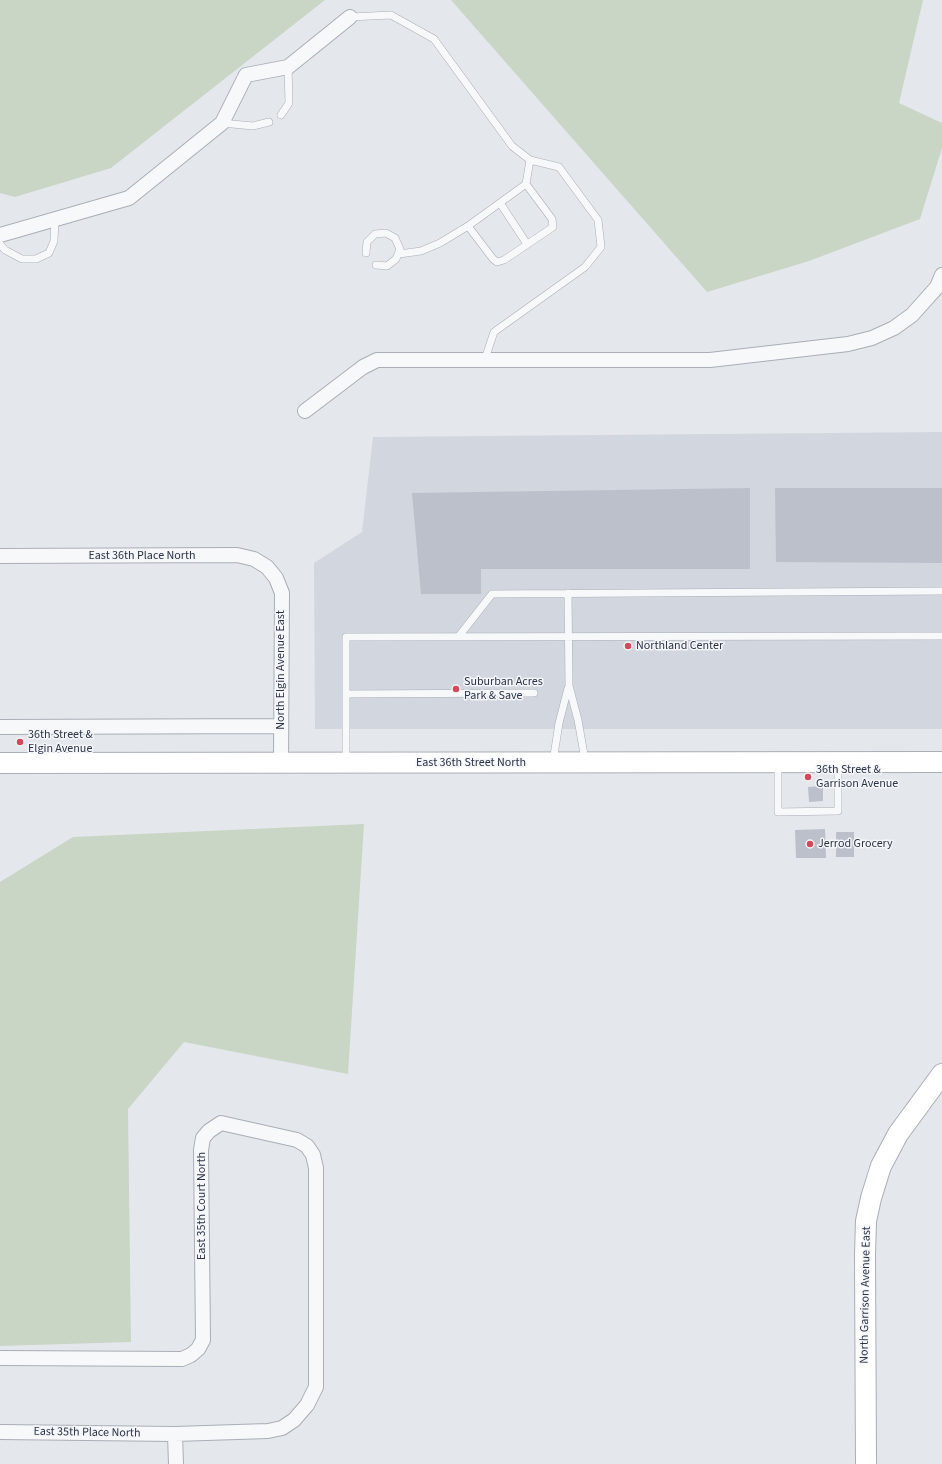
<!DOCTYPE html>
<html>
<head>
<meta charset="utf-8">
<style>
	body { margin:0 }
	canvas { display:block; background:#e4e7ec }
</style>
</head>
<body>
<canvas width="942" height="1464"></canvas>
<script>
const ctx = document.querySelector('canvas').getContext('2d');
ctx.lineJoin = 'round';
function fill(path, color) { ctx.fillStyle = color; ctx.fill(path, 'evenodd'); }
const toPath = rows => new Path2D(rows.map(r => 'M' + r).join(''));
function trace(path, color, width, dash) { ctx.strokeStyle = color; ctx.lineWidth = width; ctx.lineCap = dash ? 'butt' : 'round'; ctx.setLineDash(dash || []); ctx.stroke(path); }
function drawText(font, color, halo, rows, align = 'center') {
  ctx.font = font + ' "Source Sans 3",sans-serif'; ctx.lineWidth = 3; ctx.setLineDash([]); ctx.textBaseline = 'middle'; ctx.strokeStyle = halo; ctx.fillStyle = color; for (const [text, x, y, turn = 0] of rows) {
    ctx.save(); ctx.translate(x, y); ctx.rotate((+turn || 0) * Math.PI / 180); ctx.textAlign = isNaN(turn) ? turn : align; if (halo) ctx.strokeText(text, 0, 0); ctx.fillText(text, 0, 0); ctx.restore();
  }
}
fill(toPath([
	[942,432,942,729,315,729,314,563,362,532,373,437]
]), '#d2d6de');
fill(toPath([
	[0,0,325,0,111,168,15,197,0,193],
	[451,0,923,0,899,103,942,123,942,148,920,219,809,261,707,292],
	[364,824,348,1074,184,1042,128,1109,131,1342,0,1346,0,882,73,837]
]), '#c9d6c5');
fill(toPath([
	[750,488,750,569,481,569,481,594,421,594,412,493],
	[775,488,942,488,942,563,776,562],
	[823,786,823,801,809,802,808,787],
	[825,829,826,858,796,858,795,830],
	[836,832,854,832,854,857,836,857]
]), '#bbc0ca');
const lane = toPath([
	[350,17,391,15,434,39,512,146,530,160,559,167,598,220,601,247,585,267,494,332,485,359],
	[281,115,289,103,288,67],
	[222,123,253,126,269,122],
	[500,203,527,244],
	[468,226,493,259,497,262,504,260,553,227,552,219,526,184],
	[0,244,5,250,22,259,36,259,49,253,54,241,55,219],
	[366,253,367,242,375,234,386,233,395,238,400,249,396,259,387,266,376,265],
	[399,254,421,251,440,243,468,226,526,184,530,160],
	[568,593,569,686,578,720,585,760],
	[459,636,492,594,942,591],
	[346,694,534,693],
	[346,761,346,637,942,636],
	[553,762,559,723,568,688],
	[778,762,778,812,838,811,838,763]
]);
const street = toPath([
	[0,235,129,198,222,123,246,75,288,67,350,17],
	[305,411,363,367,377,360,710,360,848,344,872,338,894,328,912,315,937,287,942,275],
	[0,556,237,555,254,559,267,567,276,578,282,593,281,762],
	[0,727,281,726],
	[0,1358,182,1359,191,1355,198,1349,203,1340,201,1150,203,1138,209,1131,221,1123,297,1140,307,1146,313,1155,316,1168,316,1387,307,1405,294,1420,282,1428,268,1431,175,1434,0,1432],
	[175,1434,176,1464]
]);
const secondary = toPath([
	[0,763,942,762],
	[866,1464,865,1255,866,1221,871,1198,881,1166,898,1134,942,1074]
]);
trace(lane, '#a9aeb7', 8);
trace(street, '#a9aeb7', 16);
trace(secondary, '#a9aeb7', 22);
trace(lane, '#f7f8fa', 7);
trace(street, '#f7f8fa', 14);
trace(secondary, '#fff', 20);
for (const [x, y, r, color] of [
	[628,646,4,"#d1495b"],
	[456,689,4,"#d1495b"],
	[20,742,4,"#d1495b"],
	[808,777,4,"#d1495b"],
	[810,844,4,"#d1495b"]
]) { const dot = new Path2D(); dot.arc(x, y, r, 0, 2 * Math.PI); ctx.fillStyle = color; ctx.fill(dot); trace(dot, '#f4f6f9', 1.5); }
drawText('12px', '#2b3445', '#f4f6f9', [
	["East 36th Place North",142,556],
	["North Elgin Avenue East",281,670,-90],
	["East 36th Street North",471,763],
	["East 35th Court North",202,1206,-90],
	["North Garrison Avenue East",866,1295,-89],
	["East 35th Place North",87,1433,1]
]);
drawText('12px', '#2b3445', '#f4f6f9', [
	["Northland Center",636,646],
	["Suburban Acres",464,682],
	["Park & Save",464,696],
	["36th Street &",28,735],
	["Elgin Avenue",28,749],
	["36th Street &",816,770],
	["Garrison Avenue",816,784],
	["Jerrod Grocery",818,844]
], 'left');
</script>
</body>
</html>
